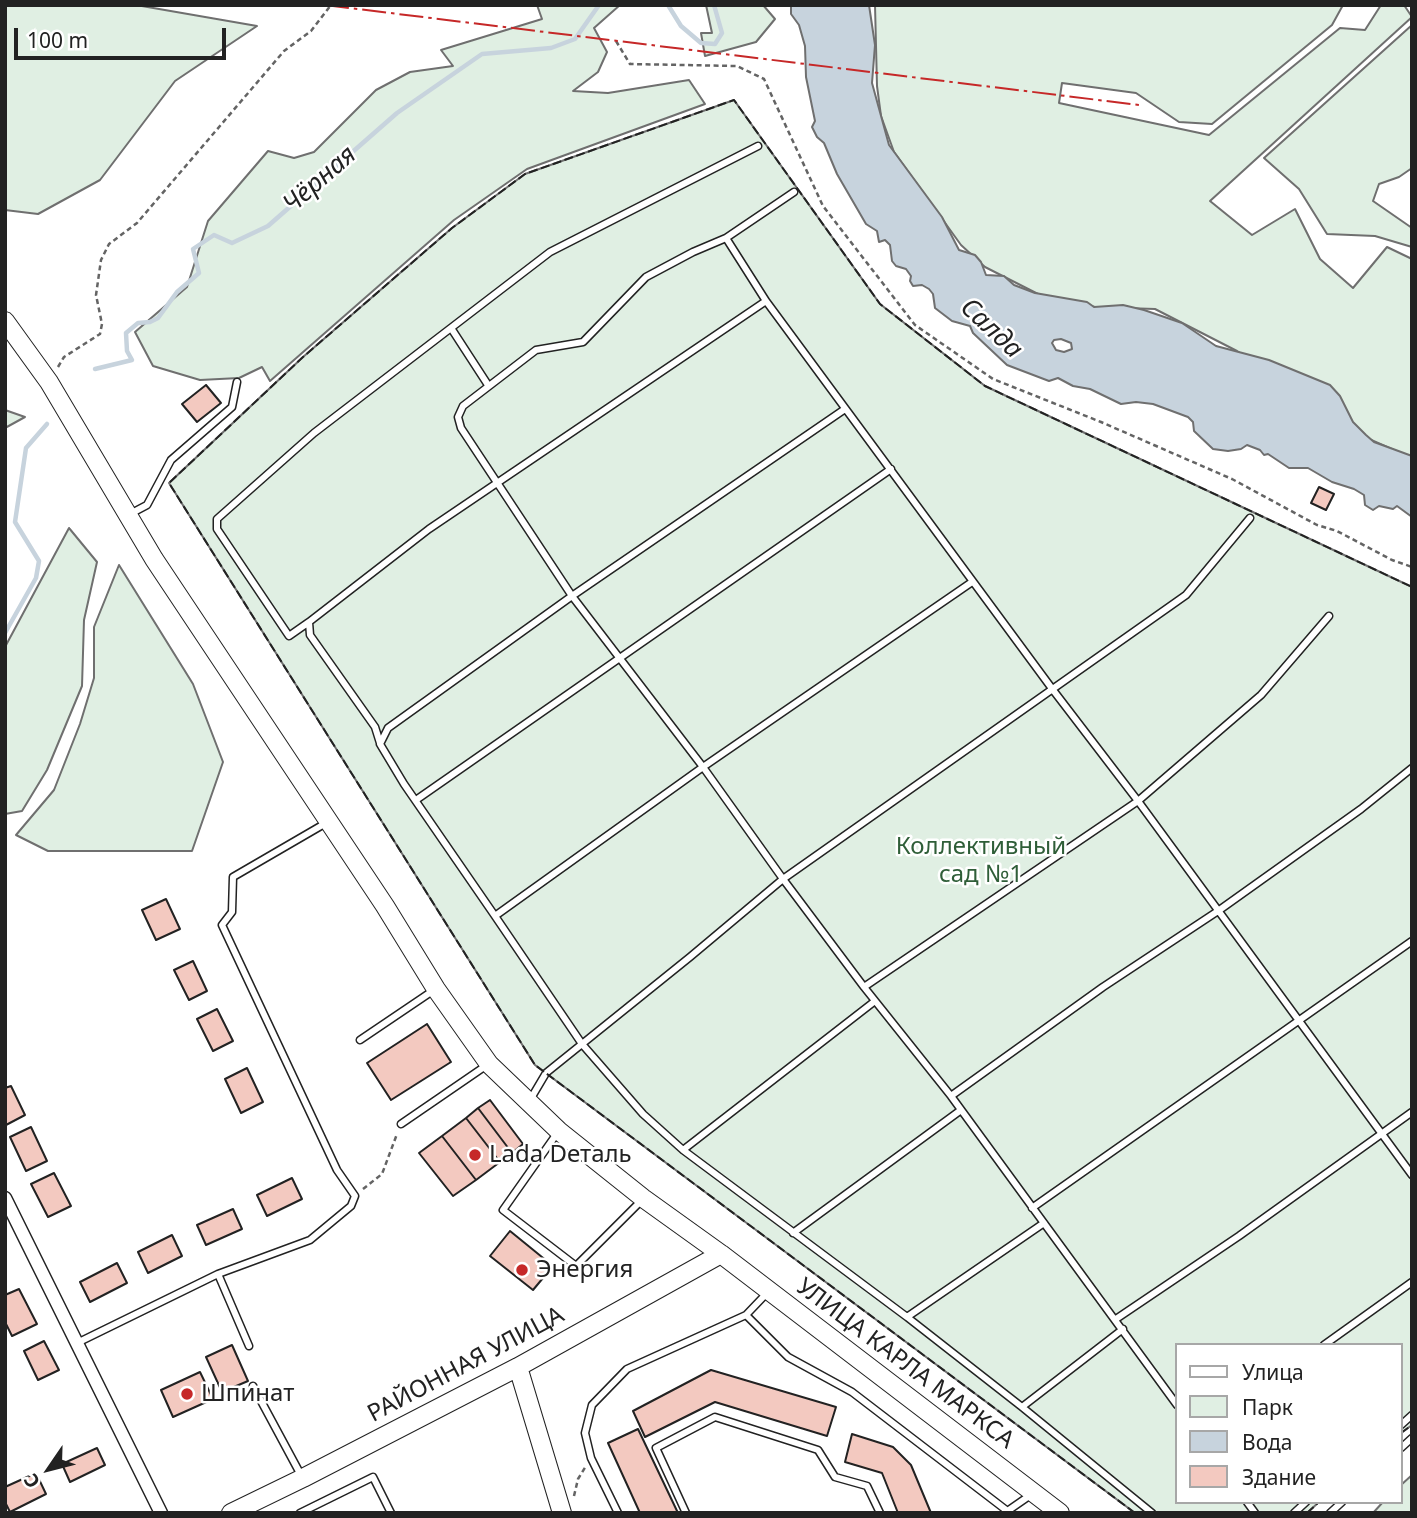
<!DOCTYPE html>
<html>
<head>
<meta charset="utf-8">
<style>
	body { margin:0 }
	#map { position:relative; width:1417px; height:1518px; overflow:hidden; background:#fff; font-family:"Noto Sans",sans-serif }
	canvas { display:block }
	.frame { position:absolute; inset:0; border:7px solid #222; pointer-events:none }
	.legend { position:absolute; left:1175px; top:1343px; width:228px; height:161px; box-sizing:border-box; background:#fff; border:2px solid #a7a7a7; margin:0; padding:9px 12px; list-style:none; font-size:21px; color:#222 }
	.legend li { display:flex; align-items:center; gap:14px; height:35px }
	.legend b { width:35px; border:2px solid #a7a7a7 }
	.north { position:absolute; left:14px; top:1434px; width:70px; height:70px; -webkit-text-stroke:5px #fff; paint-order:stroke; rotate:235deg; font-size:19px; font-weight:700; line-height:28px; text-align:center; color:#222 }
	.north::after { content:''; display:block; margin:auto; width:24px; height:32px; background:#222; clip-path:polygon(50% 0,100% 100%,50% 72%,0 100%) }
	.scale { position:absolute; left:14px; top:28px; width:212px; height:32px; box-sizing:border-box; border:4px solid #222; border-top:0; padding-left:9px; font-size:21px; line-height:24px; white-space:nowrap; color:#222; -webkit-text-stroke:5px #fff; paint-order:stroke }
</style>
</head>
<body>
<div id="map">
<canvas width="1417" height="1518"></canvas>
<div class="frame"></div>
<ul class="legend">
<li><b style="height:9px;background:#fff"></b>Улица</li>
<li><b style="height:19px;background:#e0efe3"></b>Парк</li>
<li><b style="height:19px;background:#c7d3dd"></b>Вода</li>
<li><b style="height:19px;background:#f3c9c0"></b>Здание</li>
</ul>
<div class="north">С</div>
<div class="scale">100 m</div>
</div>
<script>
const ctx = document.querySelector('canvas').getContext('2d');
ctx.lineJoin = 'round';
function fill(path, color) { ctx.fillStyle = color; ctx.fill(path, 'evenodd'); }
const toPath = rows => new Path2D(rows.map(r => 'M' + r).join(''));
function trace(path, color, width, dash) { ctx.strokeStyle = color; ctx.lineWidth = width; ctx.lineCap = dash ? 'butt' : 'round'; ctx.setLineDash(dash || []); ctx.stroke(path); }
function drawText(font, color, halo, rows, align = 'center') {
  ctx.font = font + ' "Noto Sans",sans-serif'; ctx.lineWidth = 5; ctx.setLineDash([]); ctx.textBaseline = 'middle'; ctx.strokeStyle = halo; ctx.fillStyle = color; for (const [text, x, y, turn = 0] of rows) {
    ctx.save(); ctx.translate(x, y); ctx.rotate((+turn || 0) * Math.PI / 180); ctx.textAlign = isNaN(turn) ? turn : align; if (halo) ctx.strokeText(text, 0, 0); ctx.fillText(text, 0, 0); ctx.restore();
  }
}
const green = toPath([
	[5,5,136,5,257,26,175,81,100,180,38,214,5,210,5,5],
	[537,5,620,5,594,28,607,52,598,72,573,91,608,93,689,80,705,104,527,169,454,220,270,381,262,367,239,378,200,380,153,366,135,332,187,287,208,221,268,151,294,158,314,152,376,90,410,72,453,66,441,50,542,19,537,5],
	[706,5,763,5,775,19,756,42,705,56,701,33,712,33,706,5],
	[875,5,1343,5,1332,25,1212,124,1179,122,1136,93,1062,83,1059,103,1209,135,1340,28,1365,30,1381,5,1404,5,1412,17,1210,201,1252,235,1295,209,1320,259,1353,288,1387,247,1412,259,1412,458,1369,439,1237,351,1155,309,1095,307,1040,295,985,267,961,245,894,152,881,116,877,86,875,5],
	[1412,25,1412,168,1399,177,1379,184,1373,201,1412,228,1412,247,1375,236,1327,234,1299,189,1264,158,1412,25],
	[734,100,880,304,985,386,1412,587,1412,1425,1401,1433,1401,1345,1177,1345,1177,1502,1319,1502,1307,1513,1135,1513,535,1065,169,483,303,357,452,228,525,174,734,100],
	[5,410,25,417,5,428,5,410],
	[69,528,97,562,84,620,82,686,47,770,22,811,5,814,5,647,69,528],
	[119,565,193,684,223,762,192,851,48,851,16,835,54,790,80,724,94,678,94,627,119,565],
	[1412,1475,1412,1513,1373,1513,1383,1502,1401,1502,1401,1485,1412,1475]
]);
fill(green, '#e0efe3');
trace(green, '#6f6f6f', 2);
const water = toPath([
	[791,5,869,5,875,45,872,83,889,145,942,217,959,250,975,255,981,262,986,275,1004,276,1014,285,1035,293,1087,302,1094,307,1123,305,1144,310,1182,323,1216,346,1269,360,1330,385,1340,396,1353,422,1366,435,1374,442,1412,456,1412,517,1397,506,1393,509,1379,506,1373,510,1365,505,1364,495,1354,489,1332,482,1308,468,1289,468,1268,454,1264,455,1260,450,1247,445,1241,449,1228,451,1213,449,1194,431,1193,422,1188,417,1153,404,1136,402,1121,404,1090,389,1073,386,1058,378,1049,381,1007,365,973,333,970,326,952,321,935,308,933,294,929,289,922,285,913,286,910,281,911,276,906,269,896,266,892,261,890,245,885,240,879,242,877,231,866,224,837,174,824,143,817,137,812,127,815,121,806,77,805,46,799,25,791,14,791,5],
	[1061,339,1071,343,1072,349,1064,352,1056,350,1052,343,1054,340,1061,339]
]);
fill(water, '#c7d3dd');
trace(water, '#6f6f6f', 2);
trace(toPath([
	[668,5,681,26,701,43,715,44,722,33,714,5],
	[95,369,132,360,127,351,126,333,138,323,150,322,158,318,177,292,199,273,193,249,214,235,232,243,268,226,397,113,482,54,551,48,575,39,599,5],
	[5,633,36,578,39,561,15,522,26,448,47,424]
]), '#c7d3dd', 4.5);
const building = toPath([
	[206,385,221,403,197,422,182,404,206,385],
	[1319,487,1334,494,1326,510,1311,503,1319,487],
	[166,899,180,929,156,940,142,910,166,899],
	[193,961,207,991,189,1000,174,970,193,961],
	[217,1009,233,1041,213,1051,197,1019,217,1009],
	[427,1024,451,1062,391,1100,367,1063,427,1024],
	[247,1068,263,1102,241,1113,225,1079,247,1068],
	[11,1086,25,1115,6,1125,5,1088,11,1086],
	[490,1100,523,1144,512,1153,478,1108,490,1100],
	[478,1108,512,1153,500,1162,466,1118,478,1108],
	[466,1118,500,1162,476,1180,442,1136,466,1118],
	[31,1127,47,1161,26,1171,10,1137,31,1127],
	[442,1136,476,1180,453,1196,419,1153,442,1136],
	[54,1173,71,1206,48,1217,31,1184,54,1173],
	[292,1178,302,1199,267,1216,257,1195,292,1178],
	[233,1209,242,1229,206,1245,197,1225,233,1209],
	[510,1231,553,1266,533,1290,490,1256,510,1231],
	[172,1235,182,1256,148,1273,138,1252,172,1235],
	[117,1263,127,1283,90,1302,80,1282,117,1263],
	[19,1289,37,1324,12,1336,5,1322,5,1295,19,1289],
	[44,1341,59,1370,38,1380,24,1351,44,1341],
	[232,1345,248,1381,222,1392,206,1357,232,1345],
	[711,1370,836,1407,827,1436,715,1402,645,1437,633,1411,711,1370],
	[200,1372,213,1399,173,1417,161,1390,200,1372],
	[638,1429,678,1513,640,1513,608,1443,638,1429],
	[852,1434,893,1447,911,1465,931,1513,898,1513,882,1473,845,1462,852,1434],
	[97,1448,105,1465,70,1482,62,1464,97,1448],
	[36,1473,46,1494,10,1512,5,1502,5,1487,36,1473]
]);
fill(building, '#f3c9c0');
trace(building, '#222', 2);
const lane = toPath([
	[794,192,726,238,693,252,646,277,583,342,536,350,463,406,458,417,461,428,572,596,703,767,783,879,864,987,951,1096,1177,1405],
	[726,238,766,301,1053,690,1138,801,1412,1175],
	[451,328,488,385],
	[130,514,147,505,171,460,232,407,237,382],
	[972,582,703,767,495,916,582,1044,643,1114,683,1150,907,1317,1022,1407,1152,1513],
	[309,622,289,636,217,529,217,519,314,433,550,252,758,146],
	[380,743,375,727,310,635,309,622,429,529,766,301],
	[416,800,891,469],
	[495,916,404,784,380,744,388,728,572,596,845,409],
	[864,987,1138,801,1261,695,1329,616],
	[360,1040,434,990],
	[951,1096,1103,987,1218,911,1361,809,1412,768],
	[530,1100,546,1073,690,957,783,879,1186,595,1250,518],
	[401,1124,487,1065],
	[558,1132,503,1210,576,1266,641,1201],
	[683,1150,875,1001],
	[1032,1208,1412,941],
	[793,1233,961,1110],
	[218,1274,249,1346],
	[746,1315,788,1357,852,1392,1010,1513],
	[907,1317,1044,1223],
	[1116,1319,1239,1236,1412,1112],
	[77,1343,218,1274,310,1240,351,1206,355,1196,337,1170,222,925,232,912,233,877,326,823],
	[1324,1345,1412,1282],
	[253,1386,302,1477],
	[1022,1407,1123,1329],
	[1401,1425,1412,1415],
	[1401,1448,1412,1438],
	[1247,1502,1255,1513],
	[1006,1512,1032,1494],
	[300,1513,373,1477,391,1513],
	[618,1513,591,1458,585,1433,592,1405,627,1369,746,1315,767,1293],
	[686,1513,656,1448,715,1417,818,1450,835,1477,867,1486,880,1513],
	[1294,1513,1306,1502],
	[1330,1513,1342,1502]
]);
const street = toPath([
	[5,1198,161,1513]
]);
const secondary = toPath([
	[5,321,49,382,154,559,385,906,436,989,489,1064,559,1131,643,1198,721,1254,1060,1513],
	[518,1367,562,1513],
	[231,1513,303,1478,518,1367,721,1254]
]);
trace(lane, '#222', 9);
trace(street, '#222', 15);
trace(secondary, '#222', 20);
trace(toPath([
	[616,41,630,64,737,66,764,79,823,206,915,325,993,379,1101,422,1232,479,1317,525,1337,531,1392,560,1412,567],
	[58,367,64,357,100,334,102,324,96,295,101,260,109,244,137,223,284,51,311,31,331,5],
	[363,1189,382,1174,397,1134],
	[574,1496,578,1479,586,1466]
]), '#646464', 2.5, [5, 3.5]);
trace(lane, '#fff', 6);
trace(street, '#fff', 12);
trace(secondary, '#fff', 18);
trace(toPath([
	[1401,1433,1412,1425],
	[1135,1513,535,1065,169,483,303,357,452,228,525,174,734,100,880,304,985,386,1412,587],
	[1307,1513,1319,1502]
]), '#222', 2, [9, 3.5]);
trace(toPath([
	[325,5,1139,105]
]), '#c62828', 2, [24, 5, 3.5, 5]);
for (const [x, y, r, color] of [
	[475,1155,7,"#c62828"],
	[522,1270,7,"#c62828"],
	[187,1394,7,"#c62828"]
]) { const dot = new Path2D(); dot.arc(x, y, r, 0, 2 * Math.PI); ctx.fillStyle = color; ctx.fill(dot); trace(dot, '#fff', 2.5); }
drawText('24px', '#2f5e38', '#fff', [
	["Коллективный",981,847],
	["сад №1",981,875]
]);
drawText('24px', '#222', '#fff', [
	["Lada Dеталь",489,1155],
	["Энергия",536,1270],
	["Шпинат",201,1394]
], 'left');
drawText('24px', '#222', '#fff', [
	["УЛИЦА КАРЛА МАРКСА",905,1364,37],
	["РАЙОННАЯ УЛИЦА",466,1365,-28]
]);
drawText('italic 26px', '#222', '#fff', [
	["Чёрная",320,180,-41],
	["Салда",991,329,43]
]);
</script>
</body>
</html>
